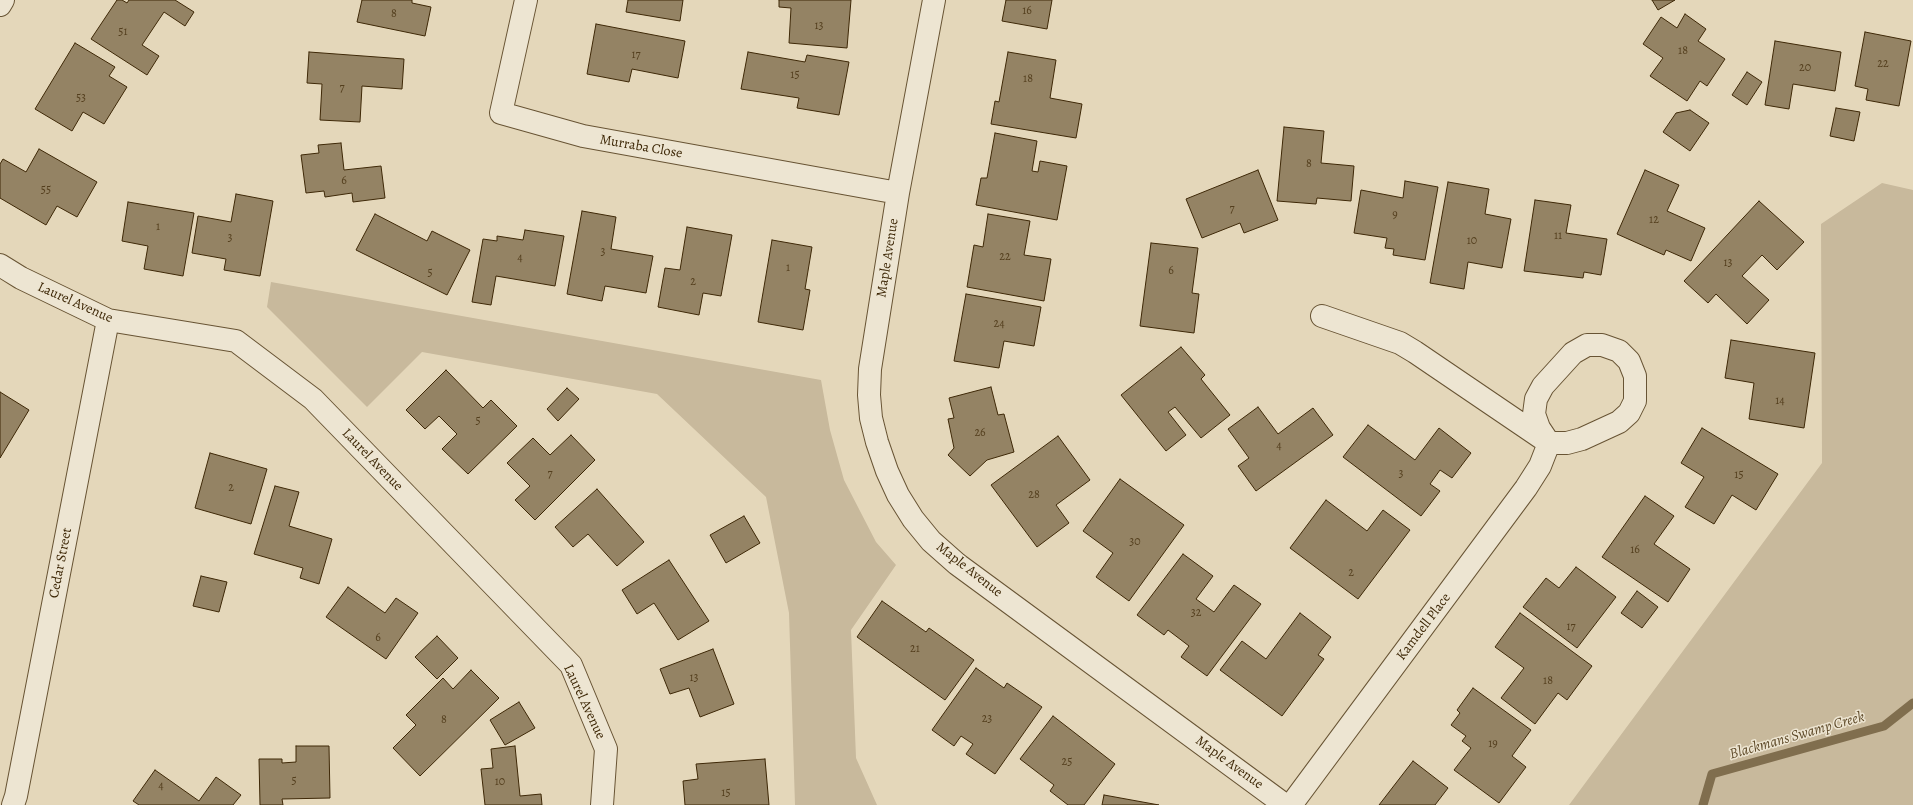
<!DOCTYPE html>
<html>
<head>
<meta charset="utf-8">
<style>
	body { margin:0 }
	canvas { display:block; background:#e4d7ba }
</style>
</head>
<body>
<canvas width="1913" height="805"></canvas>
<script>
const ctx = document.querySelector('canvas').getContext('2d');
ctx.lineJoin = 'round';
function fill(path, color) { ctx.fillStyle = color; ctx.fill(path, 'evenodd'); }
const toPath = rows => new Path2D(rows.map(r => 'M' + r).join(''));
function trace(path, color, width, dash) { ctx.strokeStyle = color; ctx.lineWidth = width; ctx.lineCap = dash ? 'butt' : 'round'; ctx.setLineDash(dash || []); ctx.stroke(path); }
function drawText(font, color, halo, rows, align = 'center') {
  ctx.font = font + ' Alegreya,serif'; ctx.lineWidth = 3; ctx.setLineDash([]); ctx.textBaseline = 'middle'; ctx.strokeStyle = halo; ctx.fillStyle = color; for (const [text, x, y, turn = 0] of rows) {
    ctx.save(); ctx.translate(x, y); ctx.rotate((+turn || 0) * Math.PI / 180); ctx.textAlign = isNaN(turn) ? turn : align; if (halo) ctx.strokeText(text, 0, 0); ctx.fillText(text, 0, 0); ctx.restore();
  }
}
fill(toPath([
	[1882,183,1913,190,1913,805,1569,805,1822,463,1821,224],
	[271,282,821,380,830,430,844,480,876,542,896,565,851,630,856,758,877,805,795,805,789,613,766,497,657,394,422,352,367,407,267,307]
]), '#c8b99c');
trace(toPath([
	[1703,805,1712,774,1884,726,1913,703]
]), '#806e4e', 9);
const building = toPath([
	[117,0,122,0,127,3,129,0,175,0,194,12,185,26,164,12,142,45,159,56,147,75,91,39,117,0],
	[362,0,412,0,412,3,431,7,425,36,357,22,362,0],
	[628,0,683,0,680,21,626,12,628,0],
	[779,0,851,0,847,48,789,43,791,8,779,7,779,0],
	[1006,0,1052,0,1047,29,1002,21,1006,0],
	[1652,0,1675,0,1658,10,1652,0],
	[1685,14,1706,29,1698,41,1725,59,1707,86,1700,81,1687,101,1650,76,1663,58,1643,44,1661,17,1677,28,1685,14],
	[596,24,685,41,678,78,632,69,629,82,587,74,596,24],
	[1865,32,1911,41,1899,106,1866,100,1868,89,1855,86,1865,32],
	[1775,41,1841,52,1835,91,1793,84,1789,109,1765,105,1775,41],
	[75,43,115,67,109,76,127,87,104,124,83,112,72,131,35,109,75,43],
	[309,52,404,59,402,89,362,86,360,122,320,120,322,84,307,83,309,52],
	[748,52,805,62,807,55,849,62,839,115,797,108,799,98,741,89,748,52],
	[1008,52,1056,60,1050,98,1082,104,1076,138,991,124,995,101,999,102,1008,52],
	[1747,72,1762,82,1747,105,1732,95,1747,72],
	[1836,108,1860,112,1854,141,1830,136,1836,108],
	[1690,110,1709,123,1690,151,1663,132,1676,113,1690,110],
	[1284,127,1324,131,1321,163,1354,166,1351,201,1317,198,1316,204,1277,201,1284,127],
	[995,133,1037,141,1032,171,1038,172,1040,161,1067,166,1057,220,976,205,981,178,987,178,995,133],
	[341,143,344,170,381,166,385,198,353,202,352,193,325,197,324,191,306,193,301,155,319,153,318,145,341,143],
	[39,149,97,182,77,217,57,206,46,225,0,198,0,164,3,159,26,172,39,149],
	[1258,170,1278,220,1244,233,1240,223,1202,238,1186,199,1258,170],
	[1645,170,1679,185,1667,211,1705,228,1691,261,1666,250,1664,255,1617,234,1645,170],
	[1405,181,1438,187,1425,260,1393,255,1394,249,1385,248,1387,238,1354,233,1361,190,1403,198,1405,181],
	[1448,182,1489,189,1485,214,1511,219,1502,268,1468,262,1464,289,1430,283,1448,182],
	[236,194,273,201,260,276,224,270,226,259,192,253,198,216,231,222,236,194],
	[1535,200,1571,205,1566,233,1607,239,1601,275,1584,272,1583,278,1524,271,1535,200],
	[1759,201,1804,242,1777,270,1762,255,1742,276,1769,300,1747,324,1716,294,1708,303,1684,281,1759,201],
	[128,202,194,213,183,276,144,269,148,246,122,241,128,202],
	[582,211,616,217,611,249,653,256,646,293,605,286,602,301,567,294,582,211],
	[375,214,427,241,432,231,470,250,447,295,356,250,375,214],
	[988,214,1030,221,1024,255,1051,259,1044,301,967,287,974,245,983,247,988,214],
	[687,227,732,235,721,296,703,293,699,315,658,307,665,268,680,270,687,227],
	[525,230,564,236,555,286,496,276,491,305,472,302,483,239,497,241,497,236,523,240,525,230],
	[772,240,812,247,805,289,810,290,803,330,758,322,772,240],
	[1151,243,1198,248,1192,293,1199,294,1194,333,1140,326,1151,243],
	[966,294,1041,307,1034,346,1004,341,999,368,954,361,966,294],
	[1731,340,1815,353,1804,428,1749,419,1754,383,1725,378,1731,340],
	[1181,347,1205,375,1201,379,1230,415,1201,438,1175,407,1168,412,1186,435,1166,451,1121,395,1181,347],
	[446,370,483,408,491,400,517,426,468,474,442,449,457,434,439,416,425,429,406,410,446,370],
	[991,387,998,415,1004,414,1014,452,987,460,970,476,948,455,954,448,948,419,954,418,949,398,991,387],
	[567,388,579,399,558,421,547,409,567,388],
	[0,392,29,410,0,458,0,392],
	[1258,407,1278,434,1313,408,1333,435,1256,491,1238,466,1249,458,1228,429,1258,407],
	[1368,425,1415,460,1439,428,1471,453,1452,478,1440,470,1430,484,1440,491,1421,516,1343,457,1368,425],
	[1702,428,1778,474,1756,510,1732,495,1714,524,1685,507,1704,477,1681,463,1702,428],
	[571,435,595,460,535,520,515,500,530,486,507,463,533,438,550,455,571,435],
	[1058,436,1090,480,1056,505,1069,523,1037,547,991,485,1058,436],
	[210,453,267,469,251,524,195,508,210,453],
	[1120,479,1184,525,1129,601,1096,577,1113,553,1083,531,1120,479],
	[275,486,299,492,289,526,332,539,319,584,300,578,303,568,254,554,275,486],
	[597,489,644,542,617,566,588,534,573,547,555,527,597,489],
	[1645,496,1674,516,1654,544,1690,569,1668,602,1602,557,1645,496],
	[1326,500,1367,531,1383,510,1410,530,1358,599,1290,548,1326,500],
	[744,516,760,543,726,563,710,535,744,516],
	[1183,554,1213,576,1196,599,1214,612,1234,585,1261,604,1207,676,1181,657,1189,646,1168,630,1164,635,1137,615,1183,554],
	[669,560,709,621,678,640,654,603,637,614,622,590,669,560],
	[1576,567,1616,597,1577,648,1523,607,1546,578,1559,588,1576,567],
	[201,576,227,582,219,612,193,606,201,576],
	[348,587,385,613,396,598,418,613,386,659,326,617,348,587],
	[1637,591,1658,607,1642,628,1621,613,1637,591],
	[882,601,926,632,929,628,974,660,945,700,857,637,882,601],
	[1300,613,1331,637,1318,655,1324,659,1282,716,1220,670,1242,641,1266,659,1300,613],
	[1520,613,1592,666,1567,700,1558,693,1535,724,1501,698,1524,668,1495,647,1520,613],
	[437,636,458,658,437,679,415,657,437,636],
	[713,649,734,704,700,717,689,688,670,694,660,669,713,649],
	[976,668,1004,688,1007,683,1042,707,995,774,966,754,973,744,961,736,954,746,932,730,976,668],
	[471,670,499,698,420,776,393,748,416,725,406,715,443,678,453,689,471,670],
	[1473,688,1531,730,1512,756,1526,767,1499,803,1454,770,1471,748,1462,741,1466,736,1451,725,1460,713,1457,710,1473,688],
	[519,702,535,728,505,745,490,720,519,702],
	[1053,716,1115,764,1084,805,1068,805,1050,791,1054,785,1020,759,1053,716],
	[296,746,329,746,330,798,282,799,283,805,260,805,259,759,282,759,282,763,296,762,296,746],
	[515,746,520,796,541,794,542,805,485,805,481,769,493,768,491,749,515,746],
	[765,759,769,805,685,805,683,781,698,779,696,764,765,759],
	[1413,761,1448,788,1435,805,1379,805,1413,761],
	[155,770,199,801,216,777,241,795,233,805,139,805,133,801,155,770],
	[1104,795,1159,805,1102,805,1104,795]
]);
fill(building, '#948364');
trace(building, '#3e2807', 1);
const minor = toPath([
	[526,0,501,113,583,136,898,193],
	[934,0,898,193,870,369,869,395,871,418,877,442,887,471,898,495,913,519,931,541,957,564,1285,805],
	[0,265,21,278,108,320,236,341,313,399,571,665,606,749,602,805],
	[1322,316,1400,343,1415,352,1549,443,1567,443,1582,439,1619,422,1629,413,1635,401,1635,376,1629,361,1619,351,1602,345,1587,345,1573,353,1543,386,1536,399,1534,414,1539,428,1549,443],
	[13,805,16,796,108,320],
	[1291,805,1526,488,1540,466,1549,443]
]);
const tertiary = toPath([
	[0,5,3,0]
]);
trace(minor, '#685434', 24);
trace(tertiary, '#685434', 24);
trace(minor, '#ede5d2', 22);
trace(tertiary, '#ede5d2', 22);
drawText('12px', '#543f1e', null, [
	["16",1027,11],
	["8",394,14],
	["13",819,26],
	["51",123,32],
	["18",1683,51],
	["17",636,55],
	["22",1883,64],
	["20",1805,68],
	["15",795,75],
	["18",1028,79],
	["7",342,88],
	["53",81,98],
	["8",1309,164],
	["6",344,181],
	["55",46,190],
	["7",1232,209],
	["9",1395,215],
	["12",1654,220],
	["1",158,227],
	["11",1558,236],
	["3",230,238],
	["10",1472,241],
	["3",603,252],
	["22",1005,257],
	["4",520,258],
	["13",1728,263],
	["1",788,268],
	["6",1171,271],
	["5",430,273],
	["2",693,282],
	["24",999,324],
	["14",1780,401],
	["5",478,421],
	["26",980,433],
	["4",1279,446],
	["7",550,474],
	["3",1401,474],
	["15",1739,475],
	["2",231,488],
	["28",1034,495],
	["30",1135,542],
	["16",1635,550],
	["2",1351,573],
	["32",1196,613],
	["17",1571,627],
	["6",378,638],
	["21",915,649],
	["13",694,678],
	["18",1548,681],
	["23",987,719],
	["8",444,720],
	["19",1493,744],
	["25",1067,762],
	["5",294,781],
	["10",500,782],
	["4",161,786],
	["15",726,793]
]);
drawText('14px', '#3e2807', '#ede5d2', [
	["Murraba Close",641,147,10],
	["Maple Avenue",888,258,-81],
	["Laurel Avenue",75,303,24],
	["Laurel Avenue",372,460,46],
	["Cedar Street",61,563,-79],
	["Maple Avenue",969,570,38],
	["Kamdell Place",1424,627,-53],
	["Laurel Avenue",584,702,65],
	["Maple Avenue",1229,763,36]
]);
drawText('italic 15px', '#5f4b2a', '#ede5d2', [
	["Blackmans Swamp Creek",1797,736,-16]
]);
</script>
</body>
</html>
